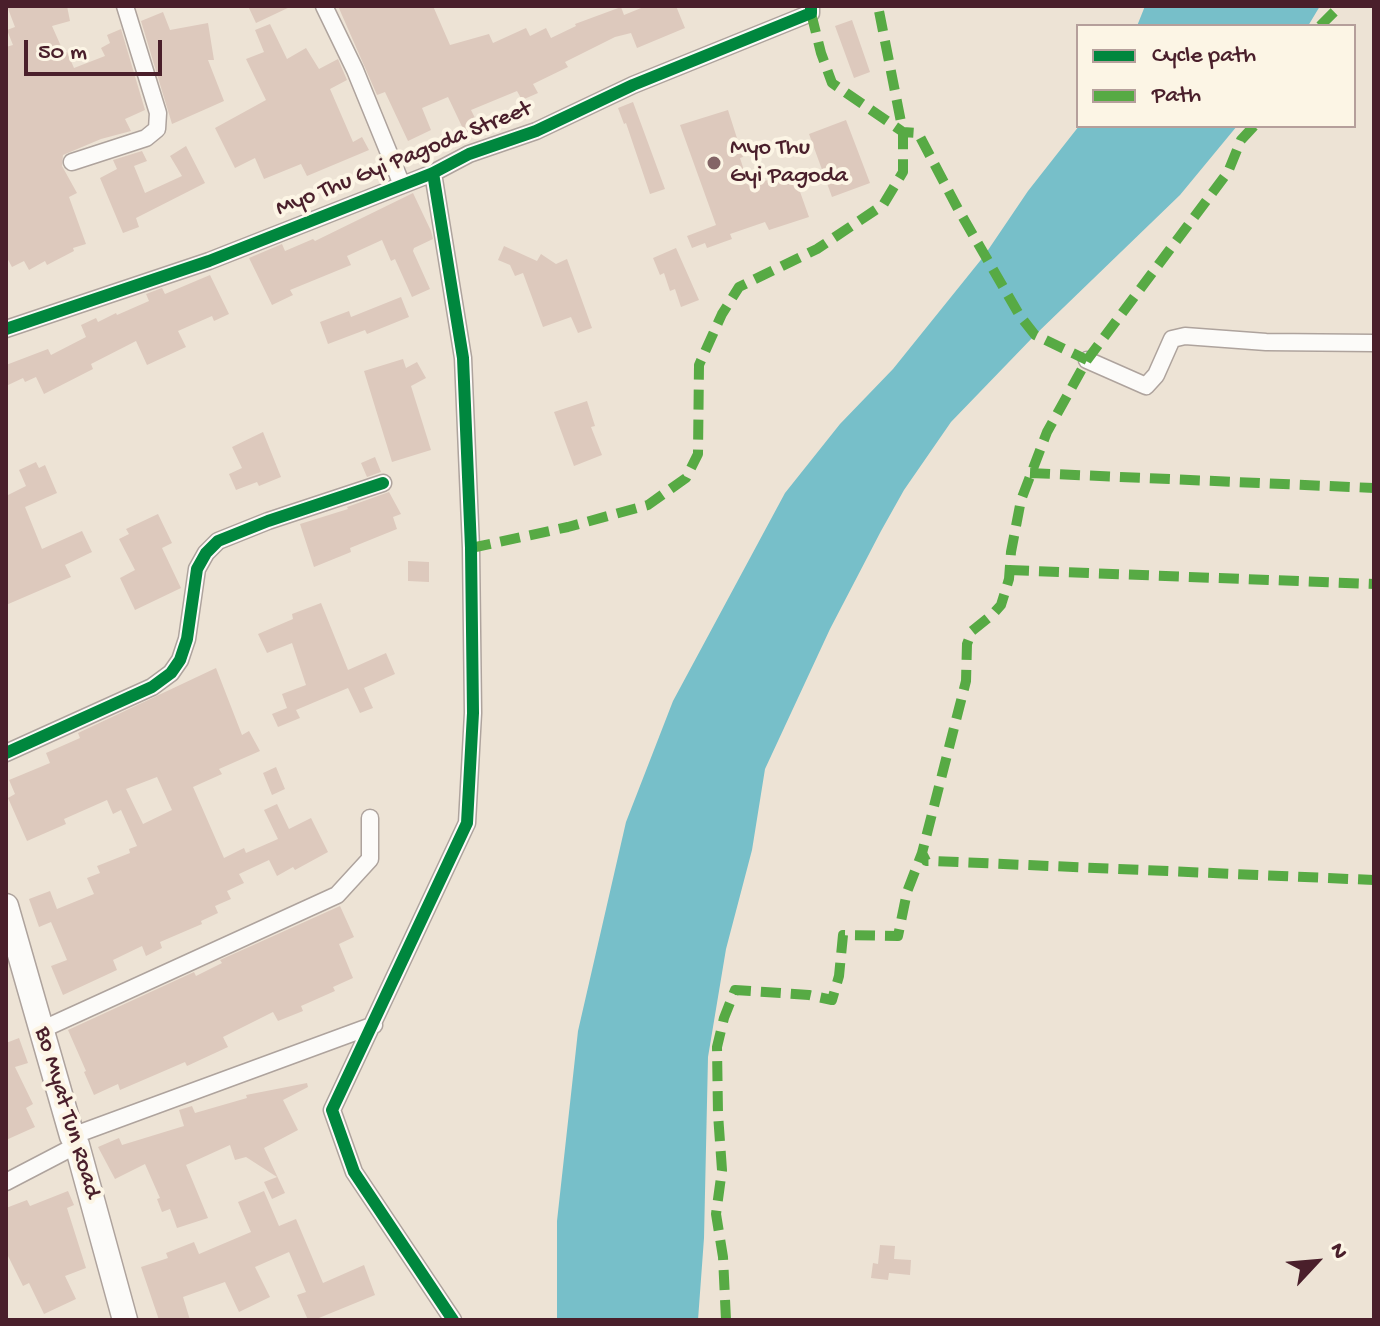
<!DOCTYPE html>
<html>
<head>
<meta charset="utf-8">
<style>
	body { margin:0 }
	#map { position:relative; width:1380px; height:1326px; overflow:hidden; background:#ede3d5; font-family:"Gochi Hand",sans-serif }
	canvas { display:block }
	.frame { position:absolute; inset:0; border:8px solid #4a1f2b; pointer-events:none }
	.legend { position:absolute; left:1076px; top:24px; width:280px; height:104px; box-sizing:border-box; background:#fcf5e5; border:2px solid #b59f9b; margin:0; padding:10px 14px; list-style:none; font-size:24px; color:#4a1f2b }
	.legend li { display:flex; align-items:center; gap:16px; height:40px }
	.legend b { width:40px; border:2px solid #b59f9b }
	.north { position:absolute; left:1276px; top:1222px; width:80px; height:80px; -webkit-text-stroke:6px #fcf5e5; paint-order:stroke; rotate:64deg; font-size:22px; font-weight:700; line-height:32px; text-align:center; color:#4a1f2b }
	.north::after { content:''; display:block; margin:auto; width:28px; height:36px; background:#4a1f2b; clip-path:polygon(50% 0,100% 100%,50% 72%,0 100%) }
	.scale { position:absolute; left:24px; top:40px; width:138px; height:36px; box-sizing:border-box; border:4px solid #4a1f2b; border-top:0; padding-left:10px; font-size:24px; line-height:28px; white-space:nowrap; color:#4a1f2b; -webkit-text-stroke:6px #fcf5e5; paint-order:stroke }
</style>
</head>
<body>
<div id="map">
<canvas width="1380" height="1326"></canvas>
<div class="frame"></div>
<ul class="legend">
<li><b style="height:10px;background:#00873e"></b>Cycle path</li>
<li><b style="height:10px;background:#57aa44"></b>Path</li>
</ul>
<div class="north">N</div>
<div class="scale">50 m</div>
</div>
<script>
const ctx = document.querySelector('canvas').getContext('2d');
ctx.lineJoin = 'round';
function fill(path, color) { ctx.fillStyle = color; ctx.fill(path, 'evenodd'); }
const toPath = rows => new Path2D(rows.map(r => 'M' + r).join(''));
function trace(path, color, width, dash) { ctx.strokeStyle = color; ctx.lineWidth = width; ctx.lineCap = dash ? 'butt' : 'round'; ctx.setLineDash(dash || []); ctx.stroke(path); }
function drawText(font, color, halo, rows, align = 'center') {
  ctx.font = font + ' "Gochi Hand",sans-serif'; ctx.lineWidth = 8; ctx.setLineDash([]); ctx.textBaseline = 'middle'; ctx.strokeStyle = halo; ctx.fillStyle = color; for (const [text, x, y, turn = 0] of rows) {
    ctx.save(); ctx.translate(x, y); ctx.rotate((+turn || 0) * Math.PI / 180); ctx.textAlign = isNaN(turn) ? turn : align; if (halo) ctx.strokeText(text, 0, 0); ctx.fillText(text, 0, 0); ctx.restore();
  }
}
fill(toPath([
	[1145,6,1320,6,1308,26,1137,26],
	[1079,126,1237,126,1180,195,1035,335,951,422,904,490,881,531,830,629,765,769,752,850,726,949,708,1057,704,1238,698,1320,557,1320,557,1221,578,1031,626,822,673,701,785,493,840,424,893,369,984,256,1028,191]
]), '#77bfc9');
fill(toPath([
	[7,6,67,6,70,21,52,26,64,53,67,52,74,68,105,56,101,48,110,43,107,35,121,29,145,110,125,119,131,131,101,139,63,155,62,166,77,193,69,197,86,244,73,248,74,251,47,265,45,261,29,270,24,261,12,267,6,256,6,47,13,45,7,30,15,27],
	[248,6,292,6,256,23],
	[338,6,433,6,450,45,489,34,493,43,526,28,530,36,546,28,551,38,576,26,575,24,621,7,624,15,646,6,676,6,685,28,637,48,631,33,615,37,565,62,568,67,533,84,538,93,522,100,517,91,471,110,480,128,466,135,448,97,422,108,431,130,408,141,385,92,377,95],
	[163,12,170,30,208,23,214,60,208,60,224,101,172,124,141,21],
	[852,20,870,72,854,78,835,26],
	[270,24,287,59,306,48,319,69,338,59,347,80,330,89,353,142,362,137,369,150,307,176,301,164,264,179,255,158,235,168,215,128,266,100,246,59,264,52,255,30],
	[633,102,665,189,650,194,626,123,624,124,618,108],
	[728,110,743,157,740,158,749,186,793,172,809,217,769,230,765,222,730,234,732,239,707,248,705,243,692,248,687,236,716,225,680,125],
	[846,120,870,183,832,197,809,134],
	[186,146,205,183,136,218,139,227,123,233,100,178,117,169,113,160,142,151,147,161,134,166,145,193,182,176,170,156],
	[413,193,431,231,433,239,414,248,413,251,430,289,412,297,395,259,391,261,382,240,347,256,351,265,290,290,293,295,272,305,249,258,282,244,285,251,313,239,315,241],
	[504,246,537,261,541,254,556,264,567,259,592,328,578,333,571,317,543,327,523,273,515,276,510,265,498,260],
	[676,248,699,300,681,307,675,289,670,291,664,273,660,275,653,258],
	[210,275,229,314,214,321,212,316,178,331,186,347,147,365,136,341,91,364,93,369,44,394,36,377,25,382,23,378,6,386,6,365,48,349,51,355,86,337,81,325,96,318,98,322,116,313,117,315,149,301,146,294,162,288,165,294],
	[401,297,409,317,367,334,365,330,328,344,320,322,349,311,351,317],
	[403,359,406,368,417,362,426,378,411,386,431,450,392,462,364,371],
	[587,401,595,426,591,427,602,455,574,466,554,412],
	[263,432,281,477,259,486,257,482,236,490,229,474,242,468,232,447],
	[375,457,381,472,367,477,361,463],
	[36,462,39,468,45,465,57,493,25,507,42,549,82,531,92,552,65,565,71,577,6,605,6,496,26,486,19,470],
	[389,492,401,514,393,517,397,529,350,548,351,552,314,567,300,524,348,509,347,507],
	[158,514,172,543,162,548,181,588,135,610,120,578,135,570,119,539,129,534,126,529],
	[408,561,429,562,429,582,408,581],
	[321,603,348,670,386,653,395,674,364,688,373,708,360,713,348,688,296,710,300,718,278,727,272,714,287,708,282,694,306,685,292,643,267,653,258,634,293,619,292,614],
	[216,668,242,735,249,731,260,751,219,769,222,774,193,787,224,858,244,848,246,853,278,839,264,810,277,804,289,829,311,818,328,852,295,870,293,867,277,876,269,860,239,874,244,883,227,891,231,899,215,906,218,913,201,921,202,924,160,942,162,948,146,956,142,946,113,960,117,970,63,995,51,966,67,960,51,922,39,927,29,899,50,891,57,909,94,894,87,878,100,873,97,866,130,853,129,849,137,846,121,810,113,814,107,800,64,819,66,824,27,841,8,798,15,794,9,780,50,763,46,753,80,738,78,733],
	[157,777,172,810,143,824,126,789],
	[276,767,285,789,272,795,263,773],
	[340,906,354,937,339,944,353,978,333,987,335,991,301,1006,303,1011,278,1021,273,1012,223,1037,228,1047,187,1066,185,1062,120,1090,118,1084,94,1095,84,1072,86,1071,68,1030,194,972,196,976,222,963,220,960],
	[19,1038,28,1063,15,1067,33,1104,26,1108,35,1127,6,1140,6,1043],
	[307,1083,308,1087,283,1100,298,1130,264,1148,285,1193,272,1199,264,1182,277,1177,246,1157,235,1160,230,1145,186,1165,208,1218,177,1228,170,1209,162,1212,157,1199,160,1198,145,1164,115,1179,98,1147,119,1138,122,1145,184,1126,179,1110,192,1106,195,1113,247,1098,246,1095],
	[68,1191,74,1205,67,1208,86,1268,65,1276,76,1299,44,1314,29,1283,23,1286,6,1252,6,1208,27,1200,30,1206],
	[264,1191,279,1226,296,1219,323,1283,364,1265,375,1295,314,1320,308,1320,297,1295,306,1292,289,1252,255,1267,270,1297,239,1312,225,1282,183,1297,190,1320,159,1320,141,1267,168,1258,166,1253,194,1242,199,1254,251,1232,238,1202],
	[880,1245,895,1246,894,1259,911,1260,910,1275,889,1273,888,1280,871,1278,873,1263,878,1264]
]), '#ddc9bd');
const minor = toPath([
	[324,6,355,70,402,185],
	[72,162,146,138,157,129,158,113,125,6],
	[433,173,463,358,471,548,473,713,467,823,332,1110,354,1172,453,1320],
	[6,329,209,261,433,173,469,154,536,131,633,85,811,13,811,6],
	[1087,360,1146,386,1156,375,1172,339,1185,336,1266,342,1374,343],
	[6,753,152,687,171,673,180,660,187,639,197,569,206,553,218,541,268,521,383,483],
	[41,1030,337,895,370,859,370,818],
	[72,1136,374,1025],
	[6,1182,77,1145]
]);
const secondary = toPath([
	[6,906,72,1136,77,1145,125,1320]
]);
trace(minor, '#aea39d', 19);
trace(secondary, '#aea39d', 27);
trace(minor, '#fcfbf9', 16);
trace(secondary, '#fcfbf9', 24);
trace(toPath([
	[811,13,821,53,832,83,903,132,918,133,958,209,1020,316,1035,335,1087,360],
	[1320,26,1340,6],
	[1254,126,1241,140,1228,172,1087,360,1047,432,1021,500,1011,552,1009,579,1001,605,993,614,972,631,967,644,966,681,922,853,926,861,934,861,1374,880],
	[1030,473,1374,488],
	[471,548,568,527,648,505,686,478,698,454,699,365,722,314,739,287,817,249,883,205,903,172,903,132,878,6],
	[1009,570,1374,584],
	[726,1320,723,1257,716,1214,722,1170,718,1114,717,1047,724,1018,735,990,809,995,832,1000,839,976,843,935,898,936,907,892,922,853]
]), '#57aa44', 10, [20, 10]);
trace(toPath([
	[433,173,463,358,471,548,473,713,467,823,332,1110,354,1172,453,1320],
	[6,329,209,261,433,173,469,154,536,131,633,85,811,13,811,6],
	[6,753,152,687,171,673,180,660,187,639,197,569,206,553,218,541,268,521,383,483]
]), '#00873e', 12);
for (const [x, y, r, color] of [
	[714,163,8,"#836466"]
]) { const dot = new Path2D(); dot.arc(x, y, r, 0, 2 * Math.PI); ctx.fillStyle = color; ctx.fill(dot); trace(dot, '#fcf5e5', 3); }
drawText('24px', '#4a1f2b', '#fcf5e5', [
	["Myo Thu",730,149],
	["Gyi Pagoda",730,177]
], 'left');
drawText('24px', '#4a1f2b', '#fcf5e5', [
	["Myo Thu Gyi Pagoda Street",404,160,-22],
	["Bo Myat Tun Road",66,1113,73]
]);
</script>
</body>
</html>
